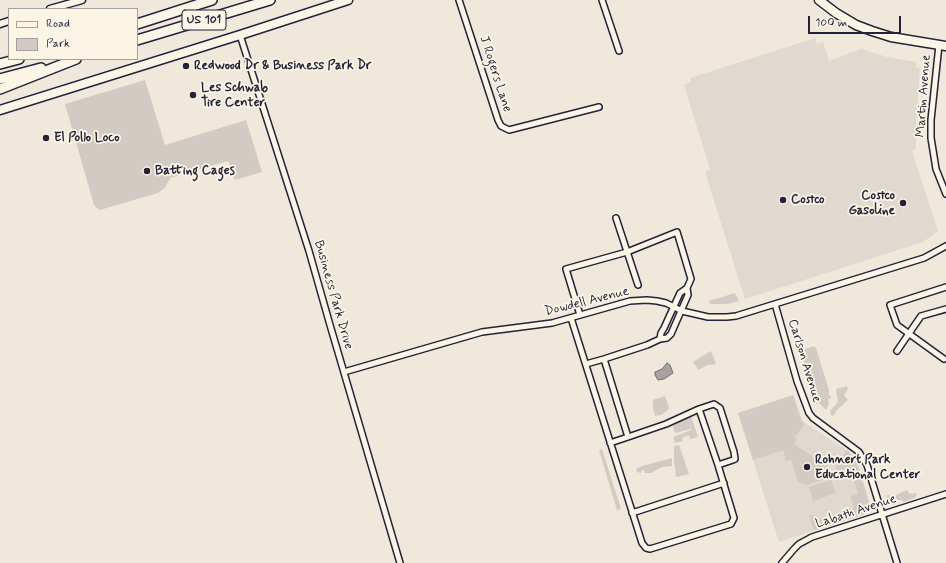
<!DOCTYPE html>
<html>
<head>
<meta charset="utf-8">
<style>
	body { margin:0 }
	#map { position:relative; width:946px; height:563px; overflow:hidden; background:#efe8db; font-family:Mynerve,sans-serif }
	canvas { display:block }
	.legend { position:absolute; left:8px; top:8px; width:130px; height:52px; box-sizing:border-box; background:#fcf5e5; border:1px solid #a5a1a1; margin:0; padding:5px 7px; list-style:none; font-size:12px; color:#22223b }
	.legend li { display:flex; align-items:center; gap:8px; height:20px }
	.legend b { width:20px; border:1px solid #a5a1a1 }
	.scale { position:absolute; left:808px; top:16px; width:93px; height:18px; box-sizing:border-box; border:2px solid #22223b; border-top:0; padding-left:5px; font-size:12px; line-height:14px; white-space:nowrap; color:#22223b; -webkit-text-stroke:3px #fcf5e5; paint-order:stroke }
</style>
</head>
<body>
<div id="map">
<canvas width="946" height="563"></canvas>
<ul class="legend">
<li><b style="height:5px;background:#fcf5e5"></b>Road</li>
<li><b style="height:11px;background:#d1cbc3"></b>Park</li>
</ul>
<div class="scale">100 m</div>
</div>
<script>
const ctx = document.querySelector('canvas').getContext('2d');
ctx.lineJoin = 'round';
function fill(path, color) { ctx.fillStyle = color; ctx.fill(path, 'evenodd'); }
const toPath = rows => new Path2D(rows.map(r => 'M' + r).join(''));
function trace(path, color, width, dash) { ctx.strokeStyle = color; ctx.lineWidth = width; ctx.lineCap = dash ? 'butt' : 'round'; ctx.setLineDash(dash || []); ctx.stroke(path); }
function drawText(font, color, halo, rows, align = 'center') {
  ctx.font = font + ' Mynerve,sans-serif'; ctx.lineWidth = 3.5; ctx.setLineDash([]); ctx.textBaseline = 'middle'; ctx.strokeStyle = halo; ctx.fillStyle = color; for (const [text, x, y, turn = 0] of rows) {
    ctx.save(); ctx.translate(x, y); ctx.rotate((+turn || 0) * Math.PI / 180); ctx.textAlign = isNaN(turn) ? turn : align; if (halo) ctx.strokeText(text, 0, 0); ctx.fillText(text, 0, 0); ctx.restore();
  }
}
fill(toPath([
	[815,38,816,44,823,42,829,61,861,49,887,57,916,62,916,67,920,68,916,124,916,148,912,151,938,231,923,242,745,299,705,172,710,169,684,85,691,82,690,78],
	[793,395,802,421,847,450,852,455,857,462,870,505,865,514,779,542,738,413]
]), '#e0d9cf');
fill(toPath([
	[145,80,165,145,246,120,262,172,235,180,228,161,170,178,165,188,158,193,100,210,97,208,94,205,65,104],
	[735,293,739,301,728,304,710,304,709,301],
	[814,346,816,348,829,390,829,395,831,396,830,399,828,399,829,404,826,410,818,402,816,405,814,401,816,394,810,382,809,374,800,351],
	[711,351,716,364,708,365,698,370,693,362],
	[847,386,848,389,844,395,848,400,837,410,833,416,831,415,830,411,838,402,836,389],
	[793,395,802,421,804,422,804,426,795,437,797,439,794,444,830,468,823,480,806,485,798,482,791,460,786,461,783,450,753,460,738,413],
	[665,396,669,408,668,410,661,415,655,416,653,409,653,400],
	[691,416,698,437,690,439,689,435,682,438,683,441,675,443,673,437,691,430,691,429,675,433,673,427,674,425],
	[679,445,689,474,676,477,674,460,674,446],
	[602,449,621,509,617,510,599,450],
	[847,450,857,462,870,505,865,514,815,530,813,529,809,516,813,515,816,521,854,508,850,497,858,493,852,473,842,475,841,472,835,468],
	[672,458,672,466,662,467,651,473,644,473,645,471,642,470,641,473,637,472,636,469,642,466],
	[831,480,836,493,813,501,809,487],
	[907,490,910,494,916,493,917,494,914,498,904,502,901,500,897,500,894,505,889,503,886,495,894,496]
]), '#d1cbc3');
const water = toPath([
	[667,363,670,365,673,373,664,379,658,380,655,375,655,372,662,369,667,363]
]);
fill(water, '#a6a2a2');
trace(water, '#716f79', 1);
const minor = toPath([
	[459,0,498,120,501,126,509,130,599,107],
	[602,0,619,51],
	[240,35,309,251,330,325,400,563],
	[939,45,931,120,931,138,936,169,946,194],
	[616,218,638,285],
	[775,304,797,381,809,413,813,418,859,452,867,465,897,563],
	[571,318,642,543,646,548,650,549,731,524,734,518,718,465,733,460,735,459,734,452,720,408,714,404,699,409,666,424,628,437,604,359,647,345,660,339,667,338,671,334,688,295,687,288,691,279,677,232,627,252,566,269,580,315],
	[660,339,661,333,664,328,680,293,687,288],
	[897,351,921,316,946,309],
	[944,359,897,325,890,305,946,287],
	[586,364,604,359],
	[344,372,482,332,552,323,630,301,647,300,657,301,666,303,682,311,708,317,727,317,736,316,924,258,946,246],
	[699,409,718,465],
	[610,443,628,437],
	[632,513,724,483],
	[782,563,794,549,799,544,812,537,946,494]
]);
const tertiary = toPath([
	[50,9,82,0],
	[0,24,9,21]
]);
const primary = toPath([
	[819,0,836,13,856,25,872,31,891,37,946,46],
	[0,110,240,35,348,0]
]);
const motorway = toPath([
	[137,24,212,0],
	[137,40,270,0],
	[0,64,19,59],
	[0,79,41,68],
	[0,89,76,59]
]);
trace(minor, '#22223b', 8);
trace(tertiary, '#22223b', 9);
trace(primary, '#22223b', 11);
trace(motorway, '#22223b', 12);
trace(minor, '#fcf5e5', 5);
trace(tertiary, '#fcf5e5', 6);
trace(primary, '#fcf5e5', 8);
trace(motorway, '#fcf5e5', 9);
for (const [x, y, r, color] of [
	[186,66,4,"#22223b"],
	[193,95,4,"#22223b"],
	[46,138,4,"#22223b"],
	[147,171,4,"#22223b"],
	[783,200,4,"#22223b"],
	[903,203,4,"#22223b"],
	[807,467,4,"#22223b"]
]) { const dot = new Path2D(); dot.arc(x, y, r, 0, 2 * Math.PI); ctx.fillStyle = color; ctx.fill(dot); trace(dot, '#fcf5e5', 1.5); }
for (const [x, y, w] of [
	[204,20,44]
]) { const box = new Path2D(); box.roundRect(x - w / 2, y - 10, w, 20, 3); ctx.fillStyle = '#fcf5e5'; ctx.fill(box); trace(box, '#22223b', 1); }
drawText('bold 12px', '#22223b', null, [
	["US 101",204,20]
]);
drawText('bold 13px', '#22223b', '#fcf5e5', [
	["Redwood Dr & Business Park Dr",194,66],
	["Les Schwab",201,88],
	["Tire Center",201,103],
	["El Pollo Loco",54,138],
	["Batting Cages",155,171],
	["Costco",895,196,"right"],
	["Gasoline",895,211,"right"],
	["Costco",791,200],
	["Rohnert Park",815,460],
	["Educational Center",815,475]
], 'left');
drawText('13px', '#22223b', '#fcf5e5', [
	["J Rogers Lane",495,74,72],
	["Martin Avenue",924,96,-86],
	["Business Park Drive",333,295,74],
	["Dowdell Avenue",587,302,-14],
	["Carlson Avenue",804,361,73],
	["Labath Avenue",856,512,-18]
]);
</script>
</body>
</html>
